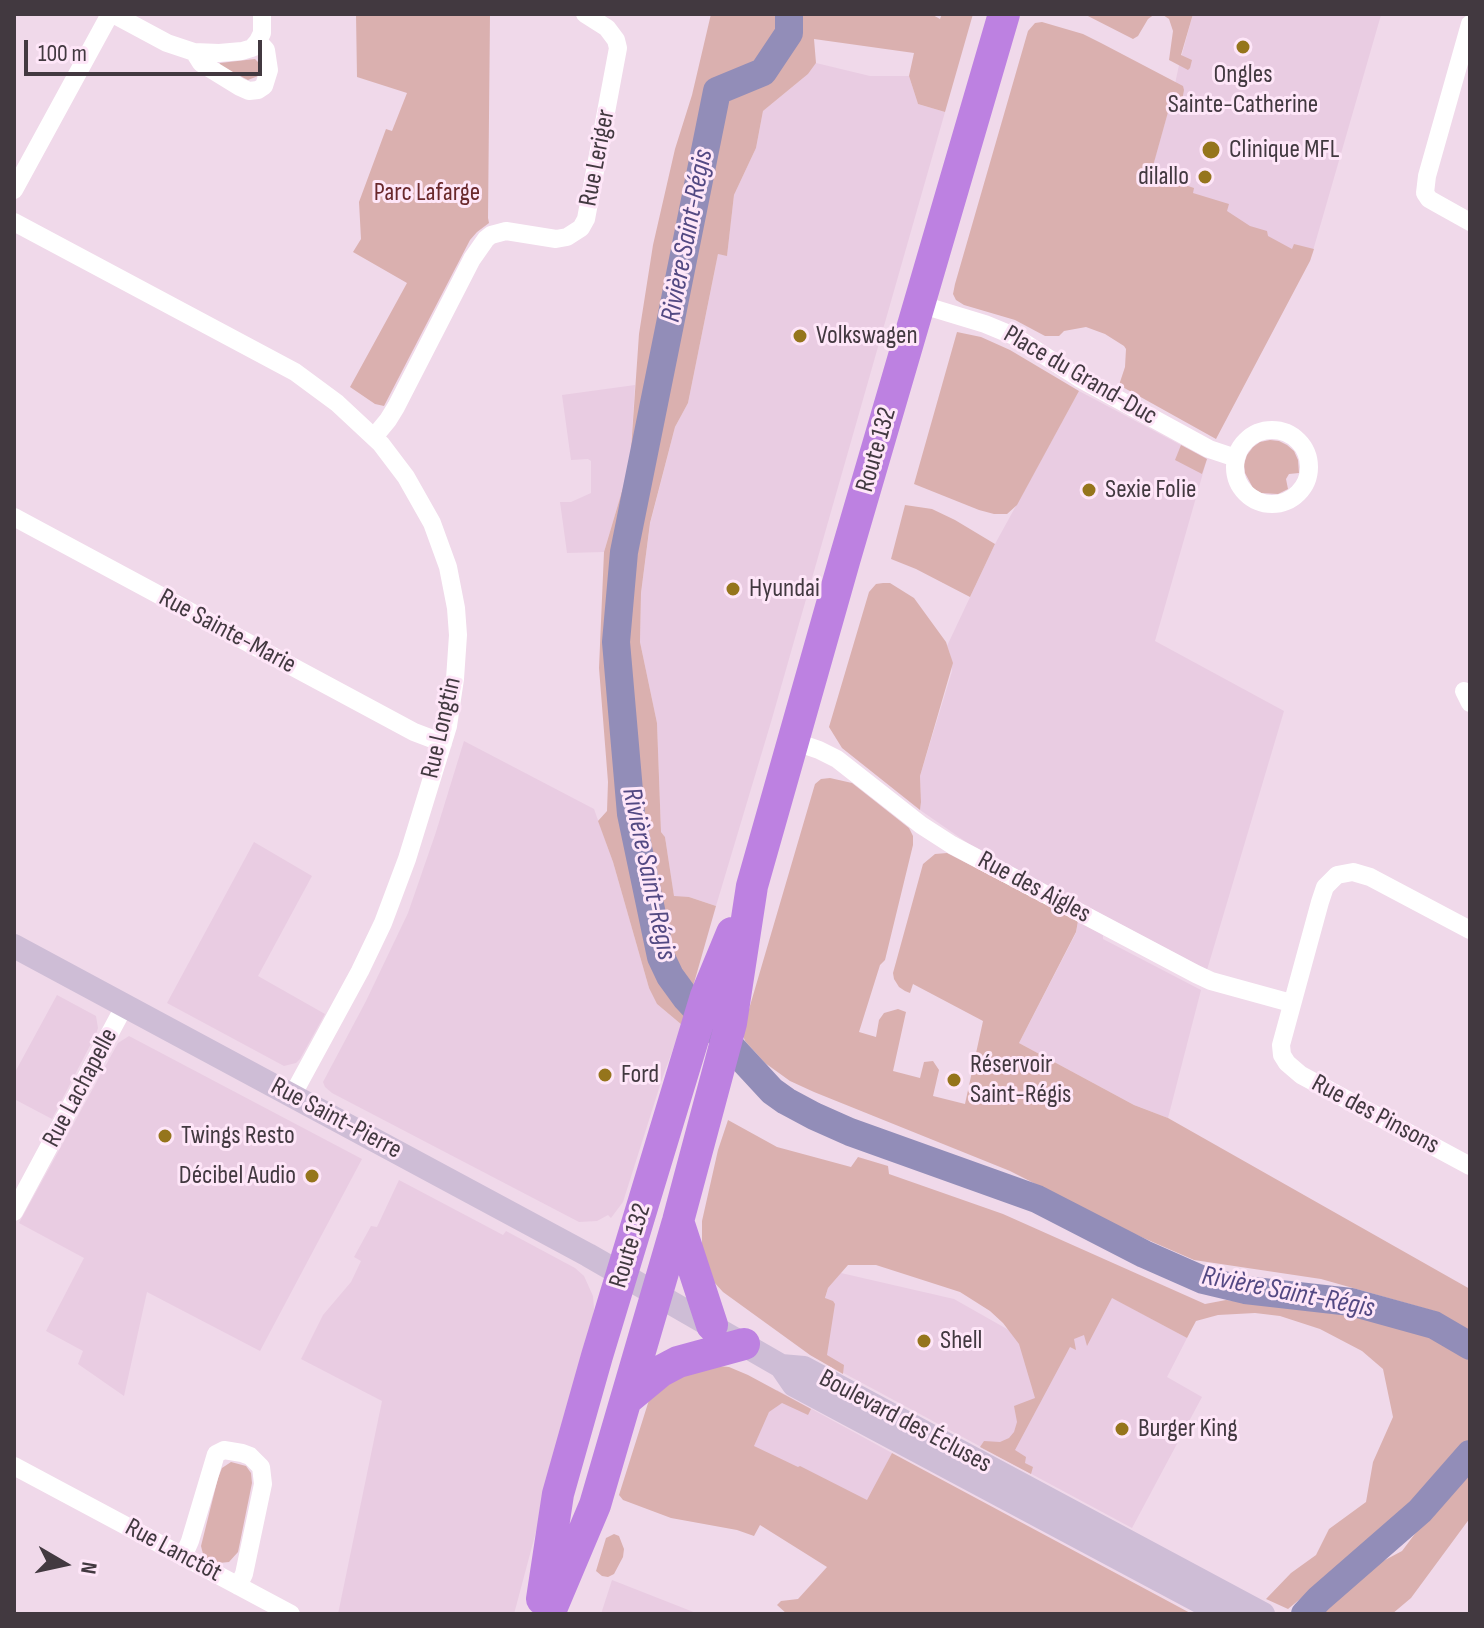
<!DOCTYPE html>
<html>
<head>
<meta charset="utf-8">
<style>
	body { margin:0 }
	#map { position:relative; width:1484px; height:1628px; overflow:hidden; background:#f0d9ea; font-family:"Sofia Sans Condensed",sans-serif }
	canvas { display:block }
	.frame { position:absolute; inset:0; border:16px solid #423940; pointer-events:none }
	.north { position:absolute; left:24px; top:1524px; width:80px; height:80px; -webkit-text-stroke:6px #fee6f8; paint-order:stroke; rotate:99deg; font-size:22px; font-weight:700; line-height:32px; text-align:center; color:#423940 }
	.north::after { content:''; display:block; margin:auto; width:28px; height:36px; background:#423940; clip-path:polygon(50% 0,100% 100%,50% 72%,0 100%) }
	.scale { position:absolute; left:24px; top:40px; width:238px; height:36px; box-sizing:border-box; border:4px solid #423940; border-top:0; padding-left:10px; font-size:24px; line-height:28px; white-space:nowrap; color:#423940; -webkit-text-stroke:6px #fee6f8; paint-order:stroke }
</style>
</head>
<body>
<div id="map">
<canvas width="1484" height="1628"></canvas>
<div class="frame"></div>
<div class="north">N</div>
<div class="scale">100 m</div>
</div>
<script>
const ctx = document.querySelector('canvas').getContext('2d');
ctx.lineJoin = 'round';
function fill(path, color) { ctx.fillStyle = color; ctx.fill(path, 'evenodd'); }
const toPath = rows => new Path2D(rows.map(r => 'M' + r).join(''));
function trace(path, color, width, dash) { ctx.strokeStyle = color; ctx.lineWidth = width; ctx.lineCap = dash ? 'butt' : 'round'; ctx.setLineDash(dash || []); ctx.stroke(path); }
function drawText(font, color, halo, rows, align = 'center') {
  ctx.font = font + ' "Sofia Sans Condensed",sans-serif'; ctx.lineWidth = 6; ctx.setLineDash([]); ctx.textBaseline = 'middle'; ctx.strokeStyle = halo; ctx.fillStyle = color; for (const [text, x, y, turn = 0] of rows) {
    ctx.save(); ctx.translate(x, y); ctx.rotate((+turn || 0) * Math.PI / 180); ctx.textAlign = isNaN(turn) ? turn : align; if (halo) ctx.strokeText(text, 0, 0); ctx.fillText(text, 0, 0); ctx.restore();
  }
}
fill(toPath([
	[1193,14,1381,15,1310,261,1150,175,1172,98,1179,65],
	[816,63,870,76,909,76,918,104,945,112,771,722,716,906,689,897,674,897,665,837,661,832,657,723,640,642,641,593,650,524,675,427,688,403,718,254,727,255,734,195,756,148,763,111,808,74],
	[635,385,630,464,604,552,567,553,560,502,571,502,591,493,591,461,588,459,571,460,562,395],
	[1079,391,1207,459,1155,641,1284,711,1207,970,969,844,920,810,921,802,920,776,952,671,950,654,947,646,995,544],
	[464,741,594,809,613,862,649,988,657,1004,682,1025,662,1079,623,1202,611,1218,608,1215,597,1221,579,1222,332,1093,325,1087,323,1082,366,1001,408,913,436,832],
	[254,842,312,876,258,976,325,1014,300,1059,296,1063,284,1066,167,1003],
	[1078,921,1103,935,1103,939,1201,990,1168,1118,1134,1105,1019,1043,1076,933],
	[57,995,96,1016,98,1028,96,1034,52,1119,14,1099,14,1074],
	[129,1036,362,1159,260,1351,147,1292,124,1396,78,1364,83,1351,46,1331,84,1258,19,1223,118,1043],
	[399,1180,503,1235,506,1231,575,1268,584,1276,593,1296,594,1309,592,1322,514,1614,338,1614,382,1401,301,1359,323,1315,351,1282,361,1261,354,1257,371,1226,377,1227],
	[841,1273,954,1299,1060,1359,1097,1289,1187,1338,1167,1377,1202,1397,1132,1528,810,1355,828,1288],
	[777,1390,892,1453,868,1501,751,1447],
	[612,1580,696,1613,699,1614,601,1614]
]), '#e9cce2');
fill(toPath([
	[356,14,490,14,488,218,489,223,477,232,470,240,384,406,375,404,350,387,407,283,353,252,361,239,359,202,386,129,392,131,407,93,357,77],
	[711,14,931,14,940,19,942,14,973,14,945,112,918,104,909,76,914,53,814,39,816,63,808,74,763,111,756,148,734,195,727,256,718,254,688,403,675,427,650,523,641,593,640,642,657,723,661,832,665,837,674,896,689,897,716,906,682,1025,657,1004,649,988,613,862,598,821,607,811,608,782,599,668,604,552,630,464,639,334,653,245,675,149,692,95],
	[1084,14,1155,14,1148,19,1138,36,1133,39],
	[1156,14,1193,14,1181,55,1192,60,1190,68,1188,70,1169,60,1173,31,1169,19,1163,15],
	[1042,22,1083,34,1101,43,1183,86,1184,90,1182,101,1172,98,1153,166,1166,171,1163,177,1175,184,1176,182,1194,188,1193,193,1229,204,1227,211,1250,226,1267,231,1268,236,1292,249,1294,244,1314,249,1310,261,1216,439,1119,385,1125,367,1126,349,1124,346,1105,334,1086,327,1064,331,1059,336,1045,336,1015,320,964,305,956,300,953,294,955,284,1028,31,1035,23],
	[255,59,260,64,258,76,248,80,219,65,220,63],
	[957,332,981,337,1010,350,1079,391,1017,505,1007,514,994,514,979,510,914,484],
	[1270,440,1279,441,1287,445,1294,451,1298,460,1299,473,1289,474,1286,479,1288,489,1278,494,1261,493,1253,488,1245,473,1244,464,1247,455,1253,447,1260,442],
	[1181,445,1207,459,1202,474,1175,460],
	[905,505,932,509,955,520,995,544,970,597,916,569,891,559],
	[883,583,890,583,914,598,946,642,953,663,920,776,921,802,920,810,842,748,829,727,869,592,876,584],
	[830,778,852,783,909,828,913,836,913,845,885,960,880,965,859,1032,876,1037,879,1020,884,1013,898,1009,906,1012,893,1071,920,1078,924,1062,933,1061,939,1070,933,1096,965,1104,983,1021,913,984,910,993,905,991,899,987,894,979,893,973,923,864,935,854,947,853,1078,921,1076,932,1019,1043,1134,1105,1168,1118,1470,1289,1470,1332,1434,1311,1321,1279,1194,1260,1132,1233,1010,1171,814,1092,790,1081,765,1063,745,1041,742,1033,815,784,821,779],
	[728,1120,777,1147,851,1167,858,1157,888,1166,889,1174,1003,1214,1205,1304,1226,1300,1290,1308,1346,1313,1400,1324,1431,1337,1470,1359,1470,1443,1450,1464,1427,1494,1288,1609,1266,1599,1291,1573,1316,1555,1329,1529,1366,1502,1373,1462,1393,1417,1383,1369,1362,1351,1320,1329,1280,1316,1255,1313,1218,1315,1196,1321,1187,1338,1112,1298,1087,1346,1084,1335,1074,1339,1076,1350,1070,1347,1015,1450,1026,1457,1025,1463,1033,1467,1031,1474,980,1447,984,1441,1000,1442,1009,1438,1014,1432,1017,1422,1014,1406,1035,1398,1019,1344,1003,1323,990,1311,960,1292,876,1265,848,1265,828,1288,825,1298,833,1301,835,1304,827,1355,844,1365,843,1374,810,1355,723,1292,713,1281,702,1254,702,1221,718,1150],
	[718,1366,729,1367,748,1375,811,1409,808,1415,782,1403,769,1412,754,1446,798,1467,800,1466,867,1500,892,1453,1192,1614,787,1614,777,1605,781,1601,798,1599,827,1567,760,1525,754,1536,737,1530,671,1518,623,1500,619,1495,649,1400,671,1376],
	[231,1462,246,1466,251,1473,252,1483,238,1552,229,1562,219,1563,209,1561,203,1554,201,1546,218,1478,222,1468],
	[1470,1467,1470,1518,1411,1598,1392,1614,1318,1614,1346,1584,1368,1569,1402,1551,1454,1482],
	[614,1534,619,1536,624,1549,623,1557,614,1574,608,1577,602,1576,596,1571,606,1538]
]), '#dab0af');
trace(toPath([
	[789,14,789,33,763,72,717,91,624,552,616,642,631,814,661,957,670,976,686,998,772,1091,786,1101,814,1116,850,1132,1037,1199,1144,1254,1203,1280,1245,1290,1351,1302,1434,1325,1470,1346],
	[1305,1614,1319,1599,1420,1511,1470,1454]
]), '#928db8', 28);
trace(toPath([
	[113,14,167,43,194,52,219,53,242,51,252,48,258,41],
	[1470,24,1427,176,1425,193,1429,199,1436,203,1470,222],
	[258,41,262,33,262,14],
	[194,52,201,63,240,87,249,91,258,90,264,86,269,70,266,50,258,41],
	[14,190,110,14],
	[14,222,295,372,337,403,381,444,406,477,432,523,448,567,456,608,458,635,455,679,448,726,407,859,383,923,360,971,292,1096],
	[919,304,985,324,1014,336,1079,378,1209,449,1236,458],
	'1235 467a37 37 0 1 1 74 0a37 37 0 1 1-74 0Z',
	[374,437,388,420,396,407,472,259,486,239,491,235,506,231,556,239,567,237,581,228,586,219,618,48,616,40,607,28,585,14],
	[14,517,414,732,443,743],
	[1464,691,1470,703],
	[793,741,819,750,837,759,921,825,952,845,1196,974,1211,981,1291,1003],
	[1470,930,1370,877,1353,872,1337,875,1325,887,1320,902,1281,1045,1282,1055,1287,1063,1301,1075,1470,1166],
	[14,1212,125,1005],
	[14,1466,291,1614],
	[183,1557,190,1541,216,1454,224,1450,242,1453,250,1456,261,1467,263,1484,244,1574,238,1586]
]), '#fff', 18);
trace(toPath([
	[14,946,588,1255,781,1366,794,1385,1223,1614],
	[781,1366,804,1368,1263,1614]
]), '#cebdd6', 24);
trace(toPath([
	[678,1221,712,1325],
	[626,1400,661,1371,678,1362,744,1344],
	[542,1599,558,1494,597,1356,706,996,732,933],
	[549,1614,595,1505,678,1221,731,1023,752,886,845,558,1004,14]
]), '#bd81e1', 32);
for (const [x, y, r, color] of [
	[1243,47,8,"#95751c"],
	[1211,150,10,"#95751c"],
	[1205,177,8,"#95751c"],
	[800,336,8,"#95751c"],
	[1089,490,8,"#95751c"],
	[733,589,8,"#95751c"],
	[605,1075,8,"#95751c"],
	[954,1080,8,"#95751c"],
	[165,1136,8,"#95751c"],
	[312,1176,8,"#95751c"],
	[924,1341,8,"#95751c"],
	[1122,1429,8,"#95751c"]
]) { const dot = new Path2D(); dot.arc(x, y, r, 0, 2 * Math.PI); ctx.fillStyle = color; ctx.fill(dot); trace(dot, '#fee6f8', 3); }
drawText('26px', '#423940', '#fee6f8', [
	["Ongles",1243,75,"center"],
	["Sainte-Catherine",1243,105,"center"],
	["Clinique MFL",1229,150],
	["dilallo",1189,177,"right"],
	["Volkswagen",816,336],
	["Sexie Folie",1105,490],
	["Hyundai",749,589],
	["Réservoir",970,1065],
	["Saint-Régis",970,1095],
	["Ford",621,1075],
	["Twings Resto",181,1136],
	["Décibel Audio",296,1176,"right"],
	["Shell",940,1341],
	["Burger King",1138,1429]
], 'left');
drawText('26px', '#423940', '#fee6f8', [
	["Rue Leriger",598,158,-79],
	["Place du Grand-Duc",1080,376,30],
	["Route 132",877,450,-74],
	["Rue Sainte-Marie",227,632,28],
	["Rue Longtin",442,728,-77],
	["Rue des Aigles",1034,888,28],
	["Rue Lachapelle",81,1088,-62],
	["Rue des Pinsons",1375,1115,28],
	["Rue Saint-Pierre",336,1119,28],
	["Route 132",631,1246,-73],
	["Boulevard des Écluses",905,1422,28],
	["Rue Lanctôt",173,1551,28]
]);
drawText('26px', '#6a292c', '#fee6f8', [
	["Parc Lafarge",427,193]
]);
drawText('italic 28px', '#534983', '#fee6f8', [
	["Rivière Saint-Régis",688,236,-79],
	["Rivière Saint-Régis",648,874,78],
	["Rivière Saint-Régis",1288,1293,11]
]);
</script>
</body>
</html>
